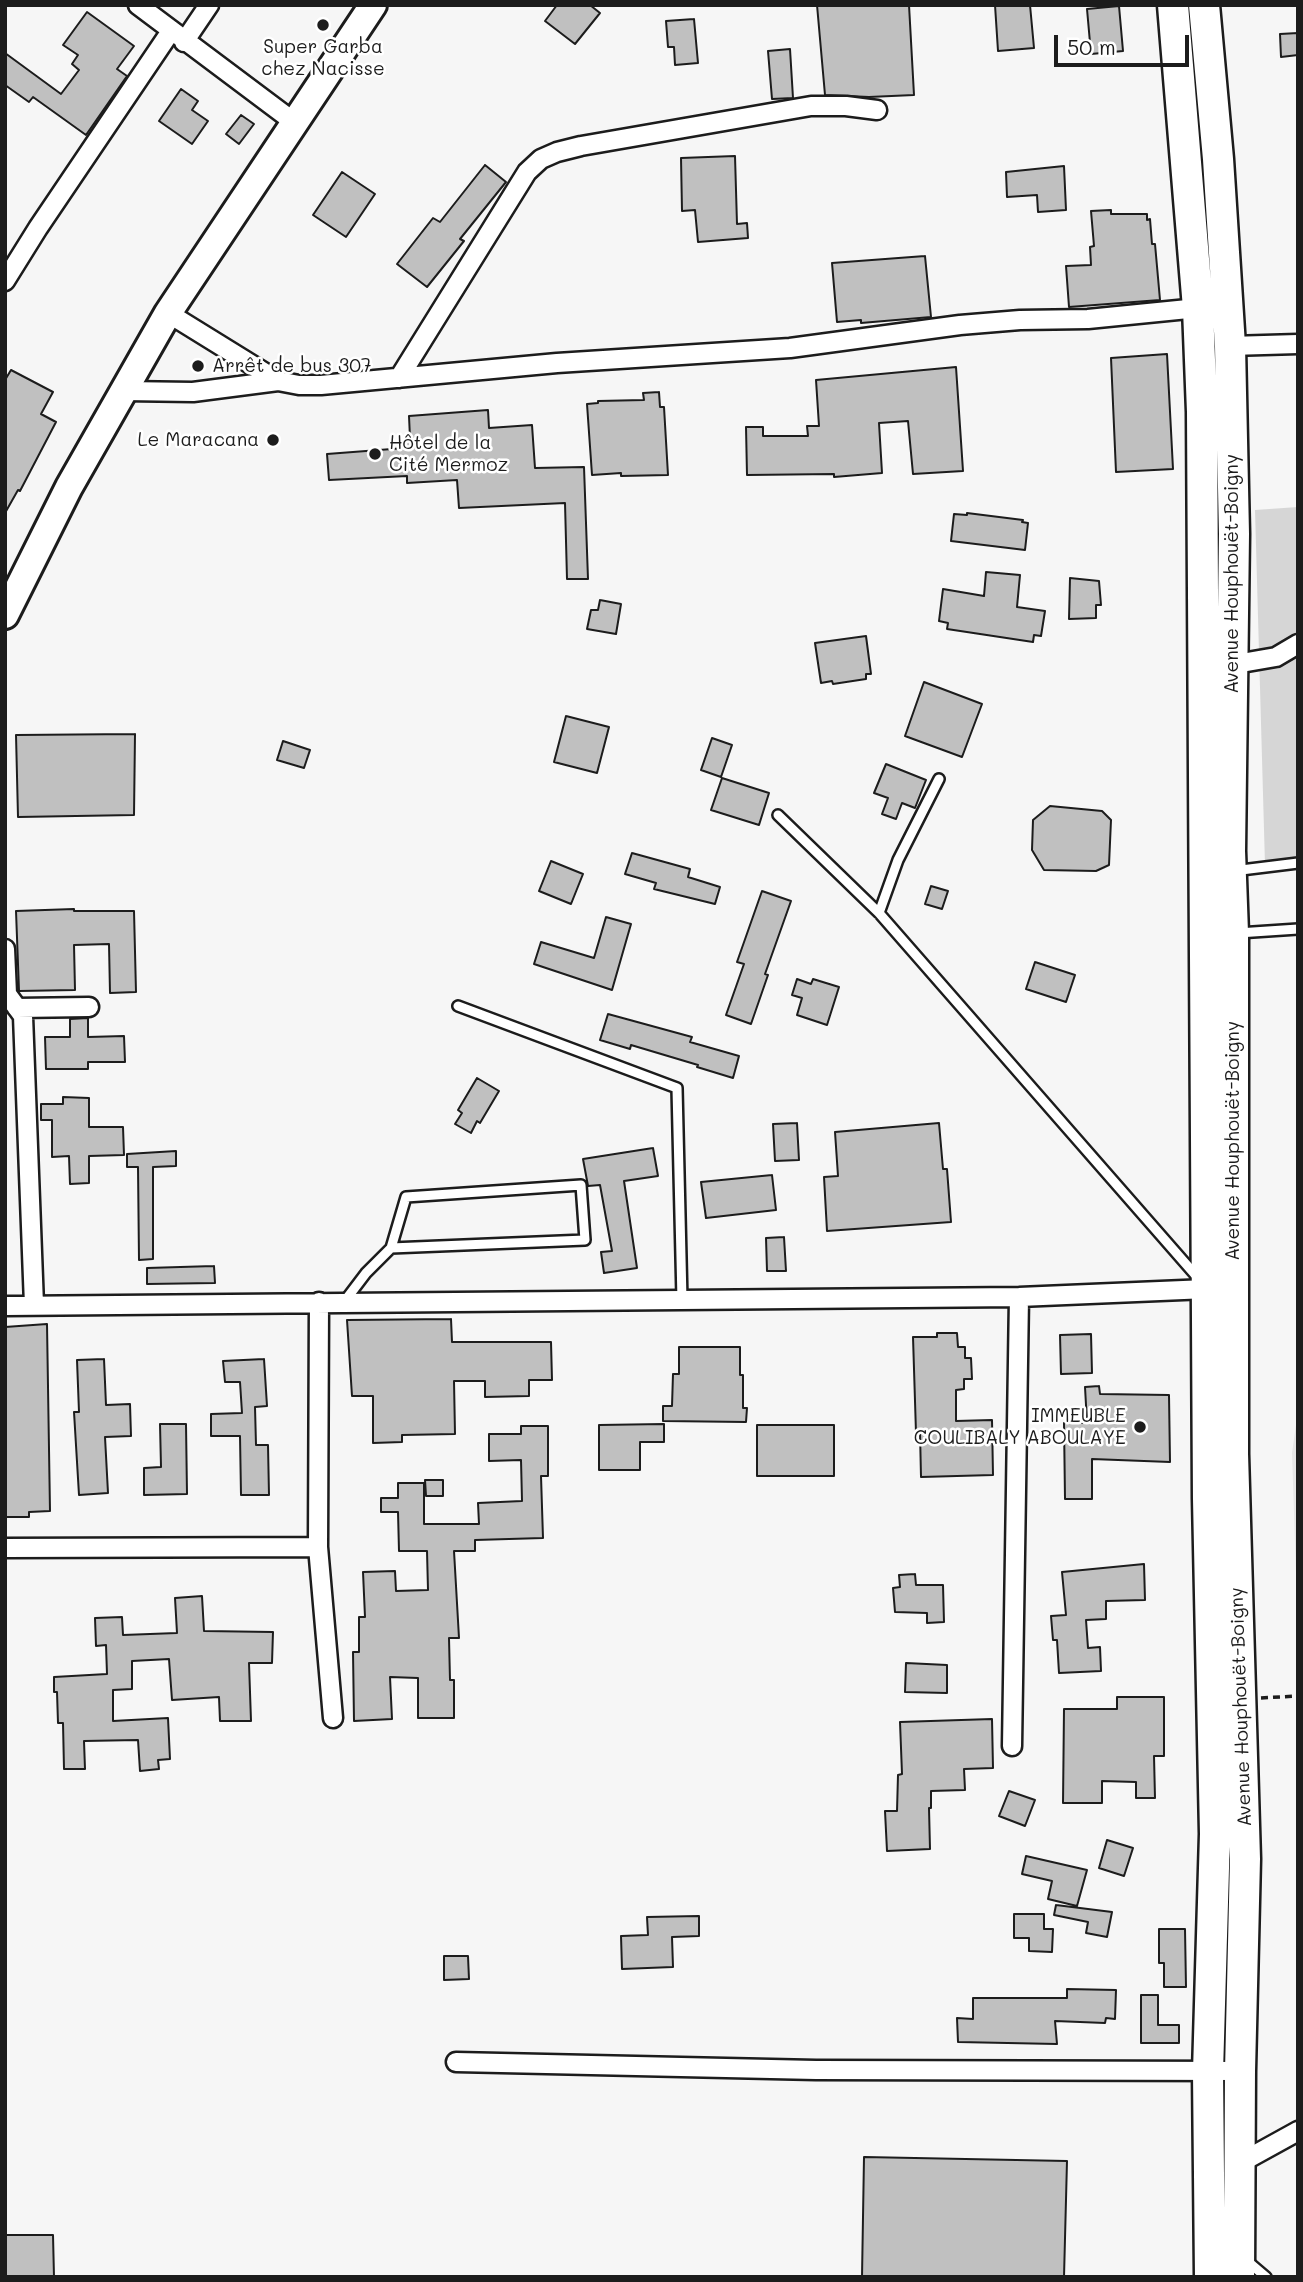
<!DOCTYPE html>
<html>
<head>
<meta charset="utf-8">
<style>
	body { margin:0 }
	#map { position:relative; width:1303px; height:2282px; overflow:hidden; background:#f6f6f6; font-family:Mali,sans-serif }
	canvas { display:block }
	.frame { position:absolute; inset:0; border:7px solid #1c1c1c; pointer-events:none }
	.scale { position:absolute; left:1054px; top:35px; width:135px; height:32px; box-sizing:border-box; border:4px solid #1c1c1c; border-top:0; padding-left:9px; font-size:21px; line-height:24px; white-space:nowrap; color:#1c1c1c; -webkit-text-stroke:5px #fff; paint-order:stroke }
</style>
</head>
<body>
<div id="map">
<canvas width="1303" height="2282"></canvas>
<div class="frame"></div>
<div class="scale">50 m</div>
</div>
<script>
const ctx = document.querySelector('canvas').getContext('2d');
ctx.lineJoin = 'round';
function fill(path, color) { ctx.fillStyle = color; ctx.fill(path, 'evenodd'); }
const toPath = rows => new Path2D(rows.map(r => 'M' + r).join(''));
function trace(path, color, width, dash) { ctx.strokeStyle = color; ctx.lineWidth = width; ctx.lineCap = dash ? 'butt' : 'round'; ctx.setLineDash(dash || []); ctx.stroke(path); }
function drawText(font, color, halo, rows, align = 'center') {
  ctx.font = font + ' Mali,sans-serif'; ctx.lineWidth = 5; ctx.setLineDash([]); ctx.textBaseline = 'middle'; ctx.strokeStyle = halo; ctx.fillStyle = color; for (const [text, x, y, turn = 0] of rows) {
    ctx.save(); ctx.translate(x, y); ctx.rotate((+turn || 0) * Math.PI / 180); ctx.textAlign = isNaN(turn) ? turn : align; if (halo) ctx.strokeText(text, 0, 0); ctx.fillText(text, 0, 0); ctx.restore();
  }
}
fill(toPath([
	[1298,1411,1298,1634,1292,1453]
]), '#e6e6e6');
fill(toPath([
	[1298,507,1298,859,1265,865,1255,510]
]), '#d6d6d6');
const building = toPath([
	[557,5,590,5,600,13,575,44,545,21,557,5],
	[817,5,909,5,914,95,869,97,825,95,817,5],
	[995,5,1030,5,1034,48,998,51,995,5],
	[1119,6,1123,51,1091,54,1087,9,1119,6],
	[87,12,134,46,117,69,127,76,86,135,33,97,29,102,5,85,5,53,61,94,79,70,72,64,78,55,63,45,87,12],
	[694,19,698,63,675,65,674,47,668,47,666,21,694,19],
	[1298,33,1298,55,1281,57,1280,34,1298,33],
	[790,49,793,98,772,99,768,51,790,49],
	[181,89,198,101,192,110,208,121,192,144,159,121,181,89],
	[241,115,254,124,239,144,226,134,241,115],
	[735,156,737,224,747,223,748,238,698,242,695,210,682,211,681,158,735,156],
	[485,165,506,182,460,239,464,241,427,287,397,264,433,218,440,222,485,165],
	[1064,166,1066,210,1038,212,1037,195,1007,197,1006,172,1064,166],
	[342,172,375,194,346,237,313,215,342,172],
	[1111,210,1111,214,1147,214,1147,220,1150,219,1152,244,1155,244,1160,300,1069,307,1066,266,1091,265,1090,247,1094,246,1091,211,1111,210],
	[925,256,931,317,861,323,861,320,837,322,832,263,925,256],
	[1167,354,1173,469,1116,472,1111,358,1167,354],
	[956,367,963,471,913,474,908,421,879,423,882,473,834,477,834,474,747,475,746,427,763,427,763,436,808,436,807,426,819,426,816,380,956,367],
	[11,370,53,392,41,414,56,422,20,491,18,490,5,513,5,380,11,370],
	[659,392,660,407,664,407,668,475,621,476,621,473,592,475,587,404,598,403,598,401,644,400,643,393,659,392],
	[488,410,489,428,532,425,535,468,584,467,588,579,567,579,565,503,459,508,457,480,407,483,407,476,329,480,327,454,405,448,404,439,410,438,409,416,488,410],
	[967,513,1023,520,1022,522,1028,523,1025,550,951,541,954,514,967,515,967,513],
	[986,572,1020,575,1017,607,1045,611,1041,636,1034,635,1033,642,947,629,948,623,939,621,943,589,984,596,986,572],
	[1070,578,1099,581,1101,605,1096,605,1096,618,1069,619,1070,578],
	[600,600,621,604,616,634,587,629,591,610,598,610,600,600],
	[866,636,871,674,866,674,866,679,833,684,832,681,821,683,815,643,866,636],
	[924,682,982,704,962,757,905,736,924,682],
	[566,716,609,727,597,773,554,762,566,716],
	[135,734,134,815,18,817,16,735,135,734],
	[712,738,732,745,721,777,701,770,712,738],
	[283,741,310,750,304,768,277,760,283,741],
	[886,764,926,780,915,808,902,803,896,819,882,814,888,798,874,793,886,764],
	[722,778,769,793,759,825,711,810,722,778],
	[1050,806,1102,811,1111,820,1109,865,1096,871,1044,870,1032,850,1033,820,1050,806],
	[632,853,690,869,688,877,720,887,715,904,654,889,656,883,625,874,632,853],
	[551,861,583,874,571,904,539,891,551,861],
	[931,886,948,891,942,909,925,904,931,886],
	[762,891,791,901,765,974,768,975,751,1024,726,1015,744,964,737,962,762,891],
	[74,909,74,911,134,911,136,992,110,993,109,944,74,945,75,990,19,991,16,911,74,909],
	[606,917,631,924,612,990,534,964,541,942,594,958,606,917],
	[1035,962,1075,975,1066,1002,1026,989,1035,962],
	[797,979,811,984,813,979,839,987,827,1025,797,1015,802,998,792,995,797,979],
	[608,1014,692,1037,690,1042,739,1056,733,1078,697,1067,698,1065,631,1045,630,1049,600,1040,608,1014],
	[88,1018,88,1037,124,1036,125,1062,88,1062,88,1069,46,1069,45,1037,70,1037,70,1019,88,1018],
	[477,1078,499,1091,480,1123,477,1121,471,1133,455,1124,462,1113,458,1110,477,1078],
	[63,1097,89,1098,89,1127,123,1127,124,1155,89,1156,89,1183,70,1184,69,1156,52,1157,52,1120,41,1120,41,1104,63,1104,63,1097],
	[797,1123,799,1160,775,1161,773,1124,797,1123],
	[939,1123,943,1169,947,1169,951,1222,827,1231,824,1177,838,1176,835,1132,939,1123],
	[653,1148,658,1176,624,1181,637,1268,604,1273,601,1252,612,1251,600,1185,588,1186,583,1159,653,1148],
	[176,1151,176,1166,153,1167,153,1259,139,1260,138,1167,127,1167,127,1154,176,1151],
	[772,1175,776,1210,706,1218,701,1182,772,1175],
	[784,1237,786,1271,767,1271,766,1238,784,1237],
	[214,1266,215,1283,147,1284,147,1268,214,1266],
	[451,1319,452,1342,551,1342,552,1380,529,1380,529,1396,485,1397,485,1381,454,1381,455,1434,402,1435,402,1442,373,1443,373,1396,352,1396,347,1320,451,1319],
	[47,1324,50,1511,29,1512,29,1517,5,1517,5,1327,47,1324],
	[937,1333,957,1333,958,1347,965,1347,965,1358,971,1358,972,1379,964,1379,964,1389,956,1390,956,1421,992,1420,993,1475,921,1477,920,1432,916,1433,913,1337,937,1337,937,1333],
	[1091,1334,1092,1373,1061,1374,1060,1335,1091,1334],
	[679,1347,740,1347,740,1375,743,1375,743,1408,747,1408,746,1422,663,1421,663,1406,672,1406,673,1374,679,1374,679,1347],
	[104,1359,106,1405,130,1404,131,1436,105,1437,108,1493,79,1495,74,1412,79,1412,77,1360,104,1359],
	[264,1359,267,1406,255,1407,256,1445,268,1445,269,1495,241,1495,240,1436,211,1436,211,1414,242,1413,240,1382,225,1382,223,1361,264,1359],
	[1099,1386,1100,1394,1169,1395,1170,1462,1092,1459,1092,1499,1065,1499,1064,1423,1087,1423,1085,1387,1099,1386],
	[160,1424,186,1424,187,1494,144,1495,144,1468,161,1467,160,1424],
	[664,1424,664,1442,640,1442,640,1470,599,1470,599,1425,664,1424],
	[757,1425,834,1425,834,1476,757,1476,757,1425],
	[521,1426,548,1426,548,1476,541,1476,543,1538,475,1540,475,1551,454,1551,459,1638,449,1638,450,1680,454,1680,454,1718,418,1718,418,1678,390,1677,392,1719,354,1721,353,1652,359,1652,359,1617,365,1617,363,1572,395,1571,396,1591,428,1590,427,1551,399,1551,398,1512,381,1512,381,1498,398,1498,398,1483,424,1483,424,1524,479,1524,478,1503,522,1501,521,1460,489,1461,489,1434,521,1434,521,1426],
	[425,1480,443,1480,443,1496,426,1496,425,1480],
	[1144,1564,1145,1600,1106,1601,1106,1619,1086,1620,1088,1648,1100,1647,1101,1671,1059,1673,1057,1640,1053,1640,1051,1616,1066,1615,1062,1572,1144,1564],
	[915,1574,916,1585,943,1585,944,1622,927,1623,927,1613,895,1612,893,1588,900,1587,899,1575,915,1574],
	[202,1596,204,1631,273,1632,272,1663,249,1663,251,1721,220,1721,219,1697,172,1700,169,1659,132,1661,132,1689,113,1690,113,1721,168,1718,170,1759,158,1760,159,1769,140,1771,138,1740,84,1741,85,1769,64,1769,63,1723,58,1723,57,1692,54,1692,54,1677,107,1674,106,1645,96,1646,95,1618,122,1617,123,1635,177,1633,175,1598,202,1596],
	[906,1663,947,1665,947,1693,905,1692,906,1663],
	[1117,1697,1164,1697,1164,1756,1154,1756,1155,1798,1136,1798,1136,1782,1102,1781,1102,1803,1063,1803,1064,1709,1117,1709,1117,1697],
	[992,1719,993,1768,964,1769,965,1790,931,1791,931,1808,929,1808,930,1849,887,1851,885,1811,897,1811,898,1775,902,1774,900,1722,992,1719],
	[1009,1791,1035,1800,1025,1826,999,1816,1009,1791],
	[1107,1840,1133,1848,1124,1876,1099,1868,1107,1840],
	[1026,1856,1087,1870,1077,1906,1048,1899,1052,1881,1022,1874,1026,1856],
	[1056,1905,1112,1912,1107,1937,1086,1933,1088,1922,1054,1915,1056,1905],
	[1014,1914,1044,1914,1044,1929,1053,1929,1052,1952,1029,1951,1029,1938,1014,1938,1014,1914],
	[699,1916,699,1936,672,1937,673,1967,622,1969,621,1936,648,1935,647,1917,699,1916],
	[1159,1929,1185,1929,1186,1987,1164,1987,1164,1963,1159,1963,1159,1929],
	[444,1956,468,1956,469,1979,444,1980,444,1956],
	[1067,1989,1116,1990,1115,2019,1106,2018,1105,2023,1055,2021,1057,2044,958,2042,957,2018,973,2019,973,1998,1067,1998,1067,1989],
	[1141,1995,1158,1995,1158,2025,1179,2025,1179,2043,1141,2043,1141,1995],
	[864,2157,1067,2161,1064,2277,862,2277,864,2157],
	[5,2235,53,2235,54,2277,5,2277,5,2235]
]);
fill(building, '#c0c0c0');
trace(building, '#1c1c1c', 2);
const service = toPath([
	[778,815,879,913,1199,1279],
	[1233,871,1298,863],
	[879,913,898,860,939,779],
	[1238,933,1298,929],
	[458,1006,677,1088,682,1300],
	[344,1302,366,1273,391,1248,585,1240,581,1185,406,1197,391,1248],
	[1246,2260,1266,2277]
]);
const minor = toPath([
	[138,5,294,122],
	[184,42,209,5],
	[5,281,38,228,171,31],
	[168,313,278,381,299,385,321,385,557,363,790,348,960,325,1020,320,1088,319,1198,308],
	[1230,346,1298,344],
	[399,378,527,172,541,159,557,152,581,146,811,106,846,106,877,110],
	[124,391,193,392,278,381],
	[1224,666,1276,657,1298,644],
	[5,949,7,994,23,1016,34,1305],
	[17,1008,89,1007],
	[319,1302,318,1547,333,1718],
	[5,1306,1019,1297,1207,1289],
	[5,1548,318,1547],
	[1012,1746,1019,1297],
	[456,2062,816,2070,1240,2071],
	[1240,2163,1298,2131]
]);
const secondary = toPath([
	[5,615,69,487,168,313,373,5]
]);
const trunk = toPath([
	[1173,5,1198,308,1202,412,1208,1499,1215,1834,1208,2072,1210,2277],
	[1204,5,1218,159,1230,346,1234,534,1230,851,1233,933,1233,1454,1245,1859,1240,2071,1239,2277]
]);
trace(service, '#1c1c1c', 14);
trace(minor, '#1c1c1c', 23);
trace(secondary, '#1c1c1c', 32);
trace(trunk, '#1c1c1c', 35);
trace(toPath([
	[1261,1698,1298,1696]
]), '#1c1c1c', 3.5, [7, 5]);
trace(service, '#fff', 9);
trace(minor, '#fff', 18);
trace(secondary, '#fff', 26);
trace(trunk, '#fff', 30);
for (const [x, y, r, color] of [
	[323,25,7,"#1c1c1c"],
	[198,366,7,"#1c1c1c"],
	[273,440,7,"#1c1c1c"],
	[375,454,7,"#1c1c1c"],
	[1140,1427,7,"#1c1c1c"]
]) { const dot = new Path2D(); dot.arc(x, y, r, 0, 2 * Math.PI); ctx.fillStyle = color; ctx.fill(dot); trace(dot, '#fff', 2.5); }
drawText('19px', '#1c1c1c', '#fff', [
	["Super Garba",323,47,"center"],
	["chez Nacisse",323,69,"center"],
	["Arrêt de bus 307",212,366],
	["Le Maracana",259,440,"right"],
	["Hôtel de la",389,443],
	["Cité Mermoz",389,465],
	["IMMEUBLE",1126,1416,"right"],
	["COULIBALY ABOULAYE",1126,1438,"right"]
], 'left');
drawText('19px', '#1c1c1c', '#fff', [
	["Avenue Houphouët-Boigny",1232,574,-90],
	["Avenue Houphouët-Boigny",1233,1141,-90],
	["Avenue Houphouët-Boigny",1241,1707,-92]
]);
</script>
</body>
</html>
